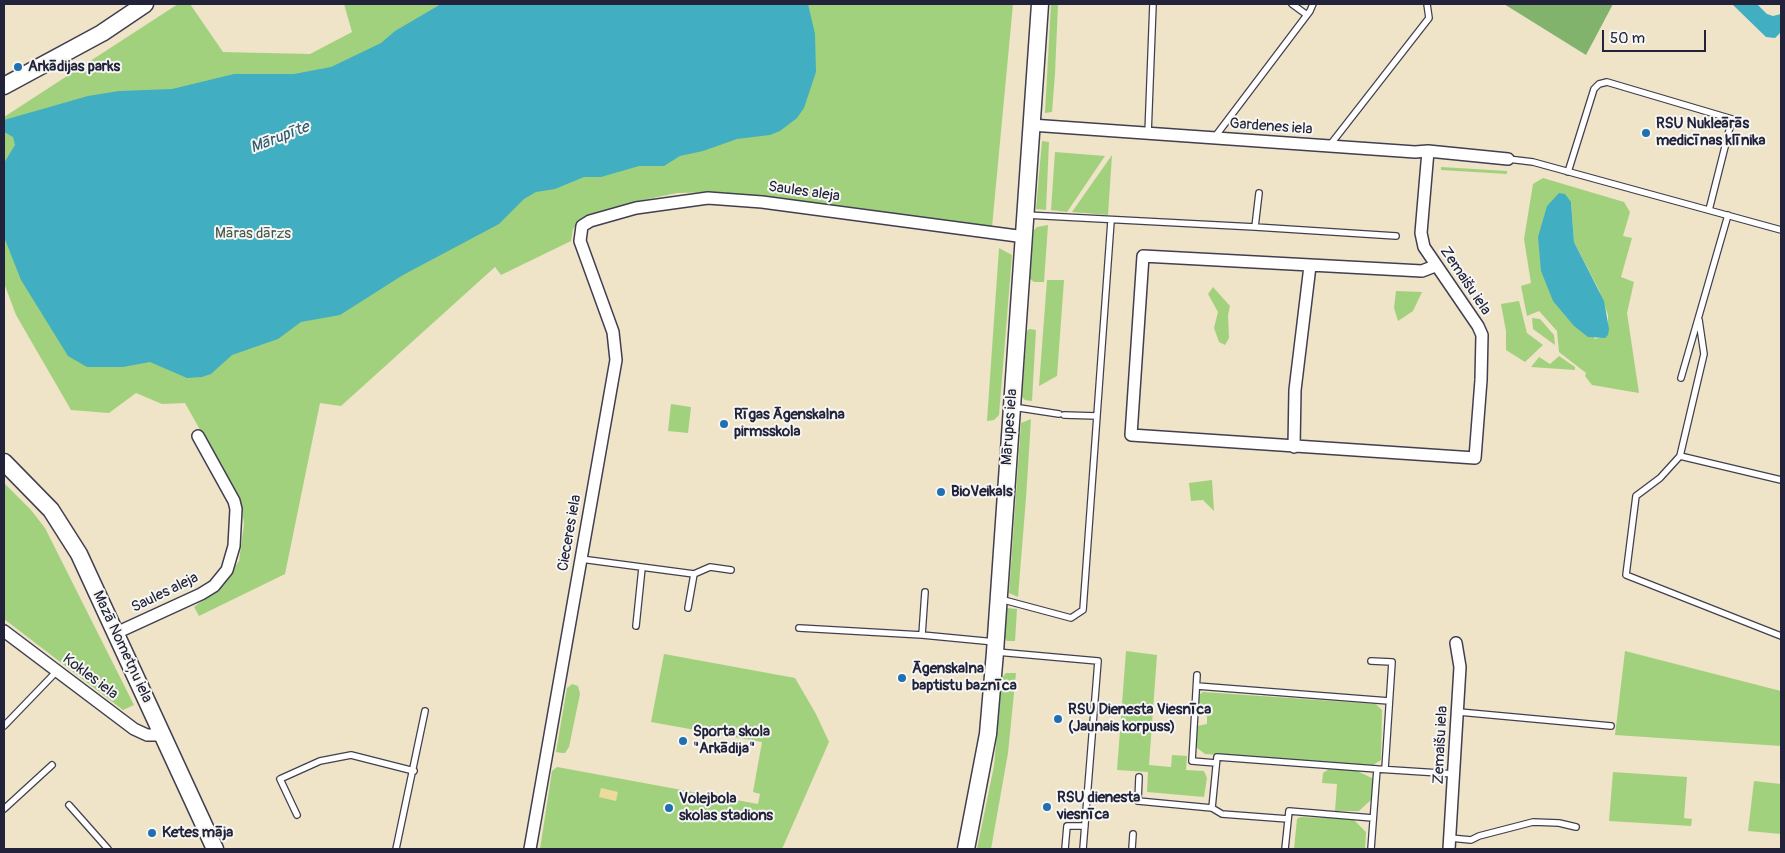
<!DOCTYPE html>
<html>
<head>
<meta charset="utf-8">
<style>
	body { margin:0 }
	#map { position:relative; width:1785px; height:853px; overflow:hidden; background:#efe3c8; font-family:Pangolin,sans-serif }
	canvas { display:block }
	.frame { position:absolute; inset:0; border:5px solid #22223b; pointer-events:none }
	.scale { position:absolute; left:1602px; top:30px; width:104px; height:22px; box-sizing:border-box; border:2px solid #22223b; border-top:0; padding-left:6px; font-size:15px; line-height:18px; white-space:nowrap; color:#22223b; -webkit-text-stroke:4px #f6f6f2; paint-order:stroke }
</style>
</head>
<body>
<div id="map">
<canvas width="1785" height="853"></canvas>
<div class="frame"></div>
<div class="scale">50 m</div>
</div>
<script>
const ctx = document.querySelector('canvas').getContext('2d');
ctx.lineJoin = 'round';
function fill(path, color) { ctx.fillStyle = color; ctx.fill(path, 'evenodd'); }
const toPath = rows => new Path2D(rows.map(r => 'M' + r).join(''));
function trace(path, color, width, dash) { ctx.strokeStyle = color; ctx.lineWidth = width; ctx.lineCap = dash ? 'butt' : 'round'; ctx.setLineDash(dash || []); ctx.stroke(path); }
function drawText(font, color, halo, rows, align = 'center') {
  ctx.font = font + ' Pangolin,sans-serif'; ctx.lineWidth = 4; ctx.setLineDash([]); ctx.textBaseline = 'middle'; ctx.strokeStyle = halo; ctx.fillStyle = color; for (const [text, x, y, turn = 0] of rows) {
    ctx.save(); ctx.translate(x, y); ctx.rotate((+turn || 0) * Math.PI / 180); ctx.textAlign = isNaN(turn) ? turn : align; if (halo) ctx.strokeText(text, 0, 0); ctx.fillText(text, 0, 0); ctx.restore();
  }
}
fill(toPath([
	[178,4,190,4,223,52,310,54,352,32,344,4,1013,4,992,227,719,192,677,193,638,201,580,219,573,229,571,241,501,275,495,267,341,406,320,403,285,574,199,616,194,607,221,586,239,561,244,524,241,503,185,403,162,404,136,393,109,413,71,410,16,315,4,283,4,117],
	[1051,4,1058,4,1055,74,1052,112,1045,113],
	[1042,141,1049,142,1046,210,1036,209],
	[1055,152,1105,156,1067,212,1051,210],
	[1112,155,1108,215,1072,212],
	[1441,167,1507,171,1507,174,1441,170],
	[1543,178,1624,202,1630,212,1623,236,1632,238,1621,277,1634,282,1627,313,1639,393,1592,385,1585,376,1586,373,1559,352,1557,331,1539,311,1527,316,1521,286,1531,283,1524,239,1533,184],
	[1571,202,1574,242,1599,290,1608,315,1608,335,1595,339,1541,271],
	[1048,225,1044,282,1034,282,1029,278,1034,230,1037,227],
	[999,248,1012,255,999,415,994,420,987,421],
	[1047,280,1064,280,1057,376,1039,386],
	[1213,287,1230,306,1228,315,1229,338,1225,345,1219,342,1214,328,1218,312,1208,294],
	[1396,291,1422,292,1413,311,1398,321,1394,308],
	[1519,301,1527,333,1543,345,1525,362,1506,350,1506,331,1501,304],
	[1532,318,1540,319,1554,335,1555,345,1533,329],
	[1029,329,1036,330,1032,401,1025,400,1022,397,1027,331],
	[1559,356,1575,367,1575,370,1531,367,1539,357,1550,364],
	[671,404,691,407,688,433,668,431],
	[1031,419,1026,498,1018,597,1009,593,1021,423],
	[1212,480,1214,511,1203,500,1191,501,1189,483],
	[4,483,31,510,45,528,134,705,123,710,4,619],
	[1007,608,1017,609,1015,641,1007,641,1004,637],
	[1126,651,1157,655,1149,765,1171,767,1172,755,1187,756,1186,770,1204,771,1207,778,1204,797,1147,792,1148,772,1117,770],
	[1625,651,1781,691,1781,746,1615,735],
	[664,654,795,678,816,714,829,742,782,849,540,849,552,771,557,767,758,804,760,794,753,792,762,742,651,722],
	[1006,673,1016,673,1008,753,991,849,977,849,994,766,1002,678],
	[572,684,578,686,580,694,569,747,565,753,562,753,556,752,567,688],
	[1203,692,1376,704,1382,710,1381,760,1373,765,1205,754,1196,747,1197,726,1207,724,1207,710,1200,709,1198,706,1199,695],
	[1329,769,1357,771,1374,779,1373,798,1359,811,1335,811,1337,784,1322,783,1323,773],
	[1613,772,1687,777,1684,818,1692,819,1691,826,1609,821],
	[1754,781,1781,784,1781,834,1748,831],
	[1300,817,1353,819,1366,832,1365,849,1294,849,1297,819]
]), '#a2d17e');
fill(toPath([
	[1504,4,1613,4,1586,55]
]), '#81b36d');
fill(toPath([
	[601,788,618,792,616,801,599,797]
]), '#eeda9e');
fill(toPath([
	[441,4,808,4,815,34,816,72,804,108,797,118,780,131,770,135,737,139,703,151,680,156,664,166,639,166,601,177,584,177,555,189,536,192,524,199,499,224,403,275,340,315,301,322,278,339,232,355,211,374,202,377,187,378,150,362,123,367,87,367,68,356,21,280,4,237,4,163,15,145,13,137,4,132,4,120,88,96,119,91,172,89,234,74,294,74,331,67,381,43,395,31],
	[1732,4,1757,4,1767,14,1773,16,1781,14,1781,32,1775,38,1766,37],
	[1559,193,1565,194,1571,202,1574,242,1604,301,1609,329,1608,335,1605,338,1588,337,1574,326,1553,301,1541,271,1538,237,1547,206]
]), '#42aec1');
const lane = toPath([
	[1292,4,1307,15],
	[1148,134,1153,4],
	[1214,138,1310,11,1313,4],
	[1330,145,1429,18,1427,4],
	[1508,159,1533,162,1781,230],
	[1568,172,1594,89,1599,84,1607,82,1732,119,1709,210],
	[1026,215,1255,227,1259,193],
	[1255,227,1396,236],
	[1681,378,1728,215],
	[1013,407,1059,414],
	[1064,415,1097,416],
	[1680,456,1704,354,1699,320],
	[1781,480,1680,456,1660,478,1636,496,1626,575,1781,636],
	[581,559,694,574,710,567,731,570],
	[1000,599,1071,618,1083,610,1111,221],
	[688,608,694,574],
	[636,626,642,568],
	[799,628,922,635,925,592],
	[922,635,995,642],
	[997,652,1098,661,1083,849],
	[1371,661,1392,662,1385,769],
	[1197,675,1192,761,1216,763],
	[1197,686,1389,701],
	[1459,712,1611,726],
	[4,726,57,671],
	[1139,777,1138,801,1212,808,1217,757,1377,769],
	[69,805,108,849],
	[1212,808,1222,814,1288,819],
	[4,809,52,765],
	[297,815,280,779,320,761,351,755,414,771],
	[1450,838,1471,840,1479,836,1533,822,1559,823,1576,827],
	[396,849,425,711],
	[1065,849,1067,826,1085,826],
	[1132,849,1133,834],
	[1285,849,1289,811,1373,818],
	[1371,849,1377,769,1455,774]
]);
const street = toPath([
	[1031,125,1415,152,1428,151,1508,159],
	[1428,151,1421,233,1424,247,1478,326,1482,335,1481,380,1475,458,1131,435,1143,256,1422,271,1435,266],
	[1294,447,1295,390,1310,266],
	[4,631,134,729,147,735,163,735],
	[116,633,201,594,214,586,227,570,234,546,236,509,234,501,198,436],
	[530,849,616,360,613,332,580,241,582,226,590,221,636,208,708,198,762,202,1025,237],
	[1449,849,1460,667,1456,643]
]);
const secondary = toPath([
	[4,86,102,33,145,4],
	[4,462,51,510,79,554,215,849],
	[966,849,988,734,995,652,1040,4]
]);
trace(lane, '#413f50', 8);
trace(street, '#413f50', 14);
trace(secondary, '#413f50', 19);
trace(lane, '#fff', 5.5);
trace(street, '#fff', 11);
trace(secondary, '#fff', 16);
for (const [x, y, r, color] of [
	[18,67,5,"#1f6fb2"],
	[1646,133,5,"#1f6fb2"],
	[724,424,5,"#1f6fb2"],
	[941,492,5,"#1f6fb2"],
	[902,678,5,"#1f6fb2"],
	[1058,719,5,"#1f6fb2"],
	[683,741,5,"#1f6fb2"],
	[1047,807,5,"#1f6fb2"],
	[669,808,5,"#1f6fb2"],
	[152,833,5,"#1f6fb2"]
]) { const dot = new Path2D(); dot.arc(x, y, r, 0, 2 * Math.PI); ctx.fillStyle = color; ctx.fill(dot); trace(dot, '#f6f6f2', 2); }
drawText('bold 15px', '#22223b', '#f6f6f2', [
	["Arkādijas parks",28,67],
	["RSU Nukleārās",1656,124],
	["medicīnas klīnika",1656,141],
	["Rīgas Āgenskalna",734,415],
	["pirmsskola",734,432],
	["BioVeikals",951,492],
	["Āgenskalna",912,669],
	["baptistu baznīca",912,686],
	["RSU Dienesta Viesnīca",1068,710],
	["(Jaunais korpuss)",1068,727],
	["Sporta skola",693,732],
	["\"Arkādija\"",693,749],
	["RSU dienesta",1057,798],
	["viesnīca",1057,815],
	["Volejbola",679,799],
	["skolas stadions",679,816],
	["Ketes māja",162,833]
], 'left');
drawText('15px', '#22223b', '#f6f6f2', [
	["Gardenes iela",1271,127,4],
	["Saules aleja",804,192,8],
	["Zemaišu iela",1465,281,56],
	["Mārupes iela",1010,427,-86],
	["Cieceres iela",570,533,-80],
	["Saules aleja",165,593,-26],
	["Mazā Nometņu iela",122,647,65],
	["Kokles iela",90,677,37],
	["Zemaišu iela",1441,745,-87]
]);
drawText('15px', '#48574f', '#f6f6f2', [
	["Māras dārzs",253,234]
]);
drawText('italic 16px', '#2f5a71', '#f6f6f2', [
	["Mārupīte",280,138,-21]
]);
</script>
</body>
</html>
